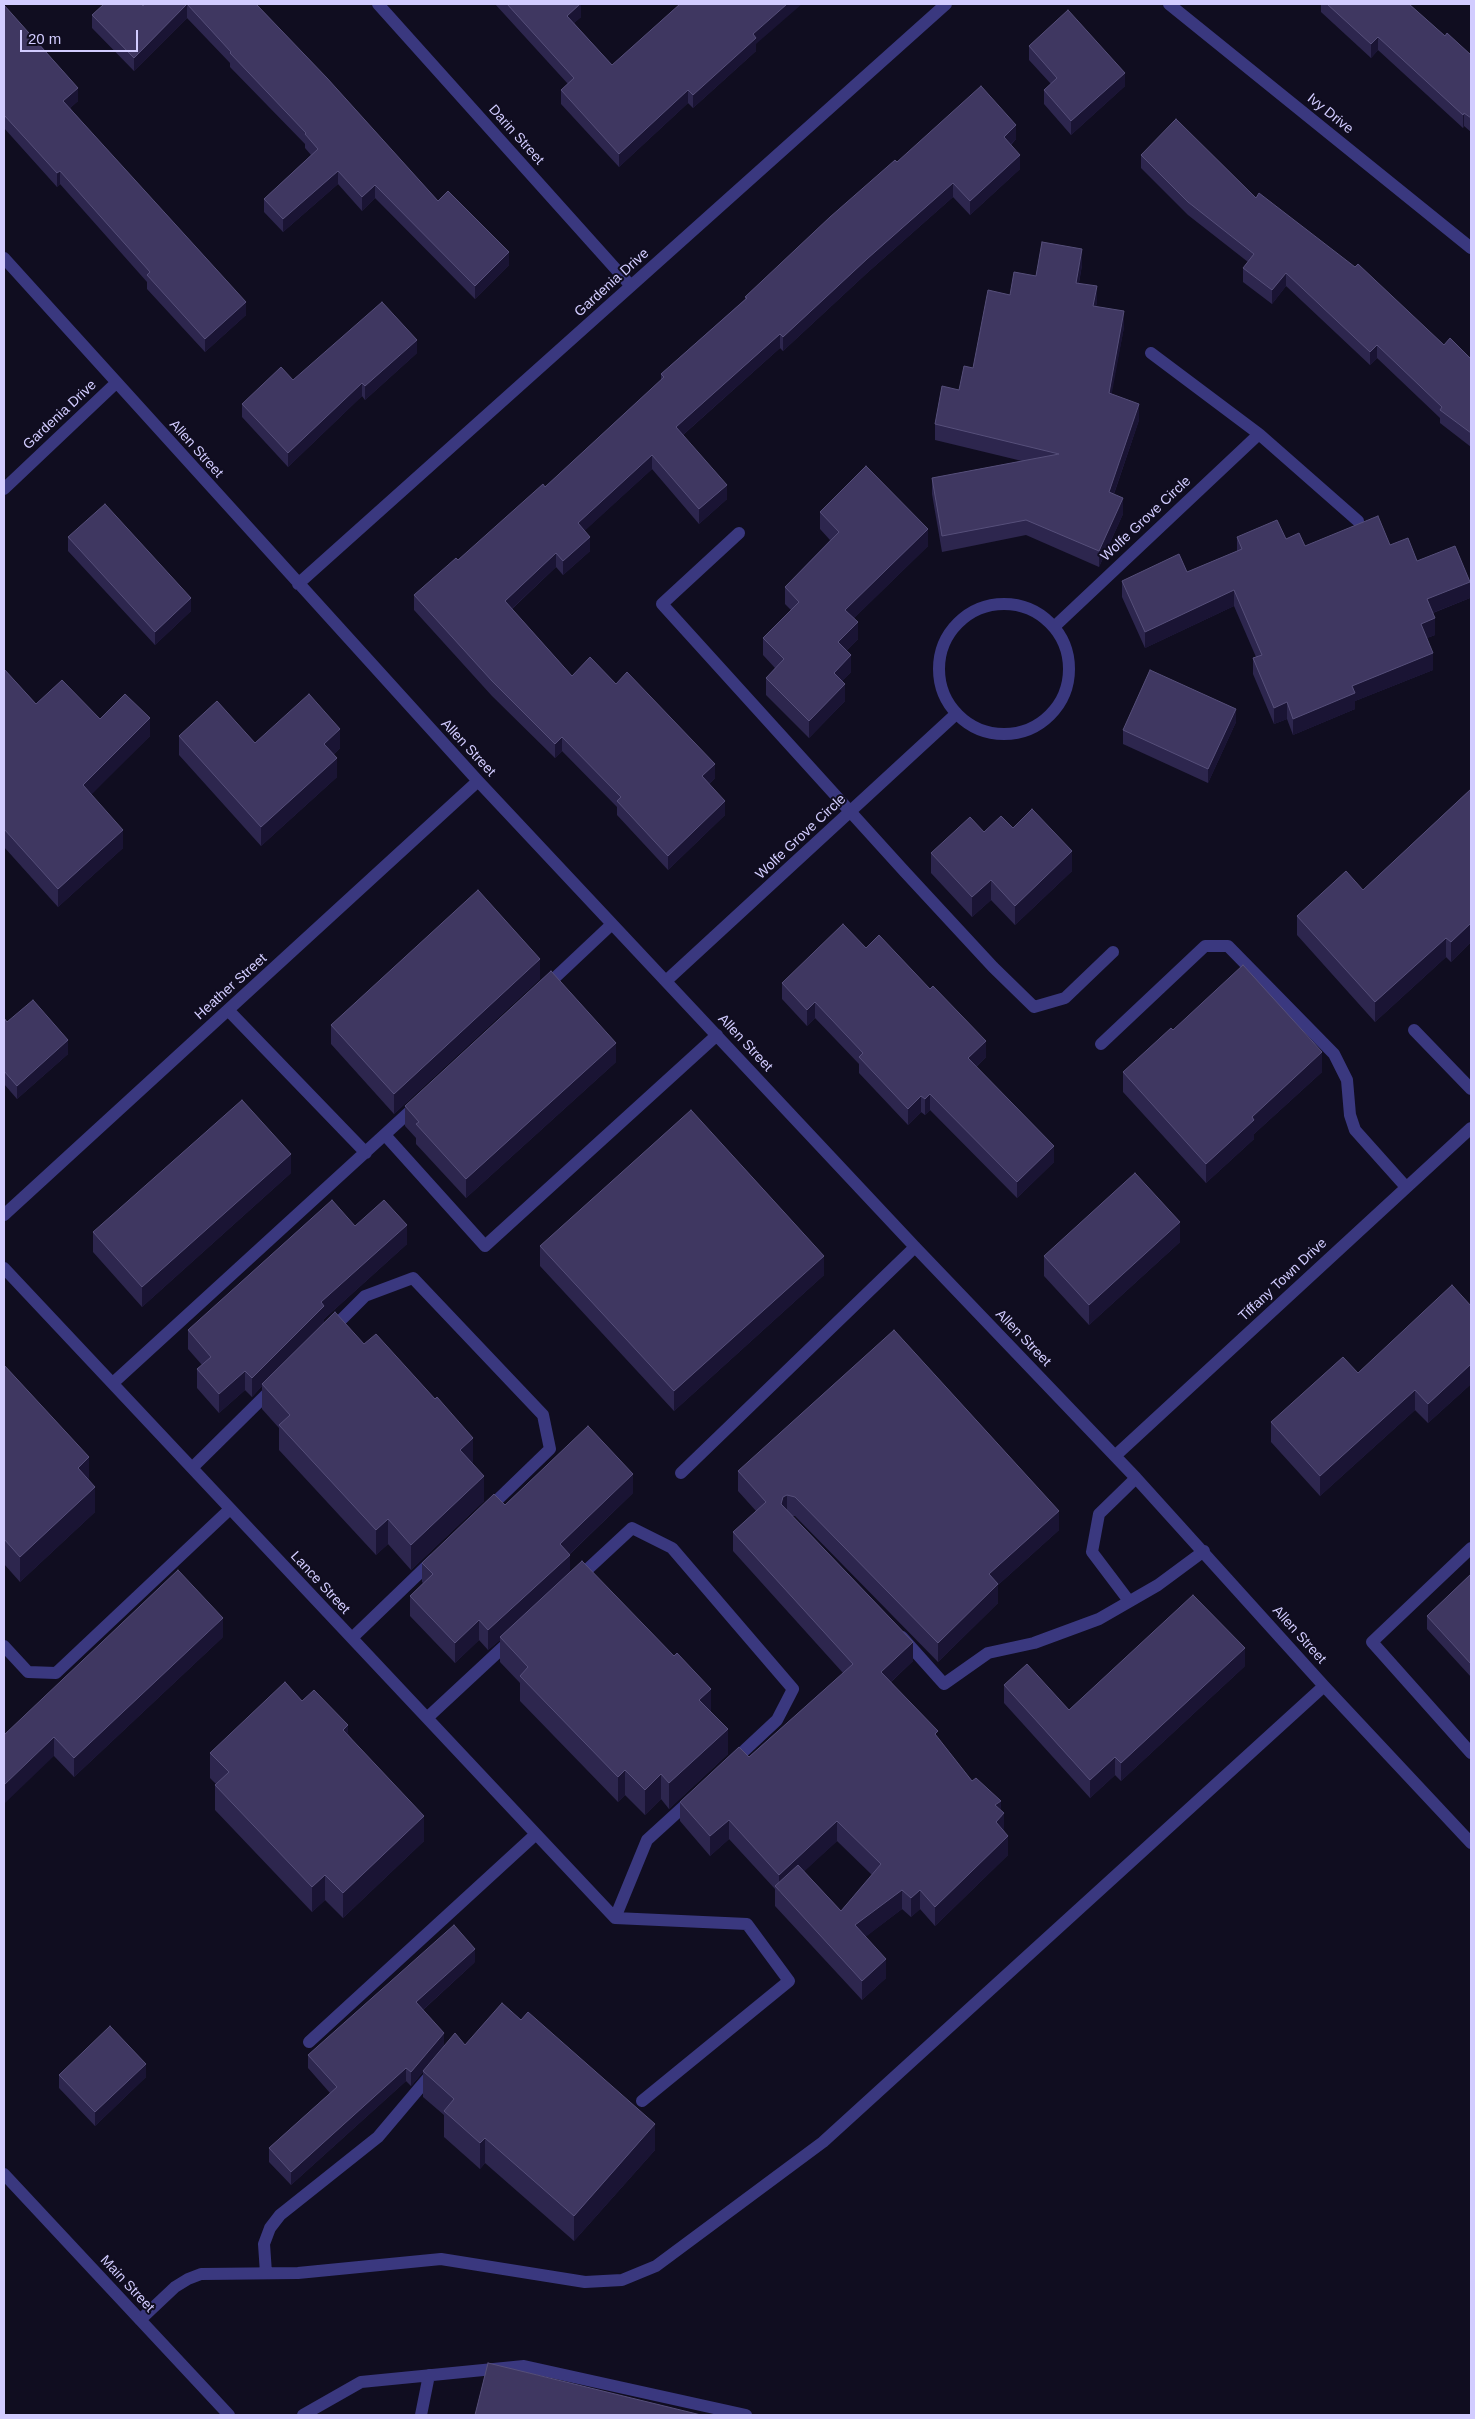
<!DOCTYPE html>
<html>
<head>
<meta charset="utf-8">
<style>
	body { margin:0 }
	#map { position:relative; width:1475px; height:2419px; overflow:hidden; background:#100d20; font-family:Arial,sans-serif }
	canvas { display:block }
	.frame { position:absolute; inset:0; border:5px solid #d2ccff; pointer-events:none }
	.scale { position:absolute; left:20px; top:30px; width:118px; height:22px; box-sizing:border-box; border:2px solid #d2ccff; border-top:0; padding-left:6px; font-size:15px; line-height:18px; white-space:nowrap; color:#d2ccff; -webkit-text-stroke:4px #100d20; paint-order:stroke }
</style>
</head>
<body>
<div id="map">
<canvas width="1475" height="2419"></canvas>
<div class="frame"></div>
<div class="scale">20 m</div>
</div>
<script>
const ctx = document.querySelector('canvas').getContext('2d');
ctx.lineJoin = 'round';
const toPath = rows => new Path2D(rows.map(r => 'M' + r).join(''));
function trace(path, color, width, dash) { ctx.strokeStyle = color; ctx.lineWidth = width; ctx.lineCap = dash ? 'butt' : 'round'; ctx.setLineDash(dash || []); ctx.stroke(path); }
function fill(path, color) { ctx.fillStyle = color; ctx.fill(path, 'evenodd'); }
function drawText(font, color, halo, rows, align = 'center') {
  ctx.font = font + ' Arial,sans-serif'; ctx.lineWidth = 4; ctx.setLineDash([]); ctx.textBaseline = 'middle'; ctx.strokeStyle = halo; ctx.fillStyle = color; for (const [text, x, y, turn = 0] of rows) {
    ctx.save(); ctx.translate(x, y); ctx.rotate((+turn || 0) * Math.PI / 180); ctx.textAlign = isNaN(turn) ? turn : align; if (halo) ctx.strokeText(text, 0, 0); ctx.fillText(text, 0, 0); ctx.restore();
  }
}
trace(toPath([
	[378,4,631,286],
	[1169,4,1471,248],
	[4,258,478,781,915,1247,1136,1478,1324,1686,1471,1843],
	[1151,353,1259,434,1358,521],
	[4,489,116,383],
	[739,533,662,604,905,872,993,967,1034,1007,1065,998,1113,952],
	[298,584,946,4],
	'939 669a65 65 0 1 1 130 0a65 65 0 1 1-130 0Z',
	[1054,627,1259,434],
	[666,981,956,714],
	[544,988,612,924],
	[228,1010,366,1153],
	[1414,1030,1471,1089],
	[1101,1044,1205,946,1228,946,1334,1054,1347,1080,1350,1115,1355,1130,1406,1187],
	[385,1135,485,1246,717,1035],
	[4,1215,478,781],
	[4,1268,615,1918],
	[330,1331,365,1296,413,1278,543,1415,550,1449,488,1509],
	[113,1383,417,1105],
	[1115,1456,1471,1128],
	[192,1468,274,1387],
	[681,1473,915,1247],
	[1471,1548,1372,1642,1471,1753],
	[576,1580,632,1528,672,1548,793,1689,777,1720,732,1762],
	[1129,1601,1092,1552,1099,1514,1136,1478],
	[902,1637,944,1684,988,1653,1034,1643,1099,1619,1158,1585,1204,1551],
	[352,1638,433,1560],
	[4,1646,28,1672,56,1673,230,1509],
	[427,1718,512,1639],
	[615,1918,647,1840,692,1799],
	[615,1918,747,1924,789,1981,642,2101],
	[309,2042,536,1834],
	[4,2174,229,2415],
	[266,2273,264,2244,270,2228,280,2215,378,2137,433,2072],
	[140,2320,175,2287,188,2279,201,2274,298,2273,441,2259,585,2282,622,2280,656,2266,823,2142,1324,1686],
	[303,2415,361,2382,524,2366,746,2415],
	[421,2415,429,2375]
]), '#3a387f', 12);
fill(toPath([
	[256,4,438,201,509,265,475,299,375,198,362,211,338,184,283,232,264,212,264,199,311,155,305,148,305,144,230,67,230,63,187,18,134,71,92,28,92,15,143,6],
	[495,4,580,4,581,17,574,23,612,65,756,44,756,51,693,108,688,103,619,167,561,104,561,90,568,84],
	[1321,4,1409,4,1445,36,1471,55,1471,132,1464,126,1463,128,1378,50,1371,58,1321,12],
	[4,5,78,101,70,108,246,315,205,352,147,289,147,282,60,184,57,187,4,128],
	[1029,46,1125,86,1071,135,1044,104,1044,90,1051,84,1029,60],
	[1016,139,1011,145,1020,169,970,215,953,197,867,273,783,351,780,348,683,435,727,499,699,524,652,469,584,531,590,551,563,575,556,567,512,609,572,676,616,684,715,778,709,784,725,815,668,870,617,815,617,807,562,751,555,758,492,696,414,610,414,595,458,560,545,487,661,380,661,374,745,299,745,297,897,162],
	[1141,155,1256,198,1444,345,1471,359,1471,447,1440,423,1440,418,1377,358,1370,365,1286,286,1272,304,1243,282,1243,268,1248,262,1188,215,1141,168],
	[1082,265,1079,283,1097,302,1096,306,1124,327,1111,394,1139,420,1114,494,1123,514,1099,567,1026,535,942,552,932,494,932,478,1022,461,935,440,935,424,959,390,973,368,1010,295,1036,276],
	[417,353,365,400,362,396,288,467,242,417,242,404,293,380],
	[820,512,928,546,854,618,858,639,846,651,851,672,842,681,845,701,809,738,766,695,766,678,775,668,763,655,763,638,791,610,785,604,785,587,830,540,820,529],
	[68,537,191,611,155,645,68,551],
	[1237,537,1286,539,1305,546,1390,545,1417,561,1470,598,1433,613,1435,635,1427,638,1433,670,1355,701,1355,709,1293,735,1287,719,1274,724,1253,674,1253,658,1256,657,1234,606,1145,648,1122,597,1122,581,1187,572,1237,551],
	[4,669,36,704,100,719,150,736,91,794,123,848,58,907,4,847],
	[1236,722,1208,783,1123,744,1123,730],
	[179,736,255,743,340,748,334,754,337,777,261,846,179,755],
	[1471,789,1471,942,1451,962,1446,957,1375,1022,1297,935,1297,916,1363,890],
	[1013,828,1072,871,1015,925,991,900,972,917,931,873,931,853,984,832],
	[866,948,986,1057,976,1067,1054,1162,1017,1198,930,1110,925,1115,921,1112,908,1125,859,1073,859,1064,815,1018,807,1026,782,999,782,983],
	[540,979,394,1114,331,1044,331,1025],
	[4,1018,7,1022,68,1054,17,1099,4,1084],
	[1173,1030,1322,1072,1254,1134,1254,1139,1206,1183,1123,1092,1123,1072],
	[616,1062,466,1198,416,1144,416,1138,405,1126,405,1106],
	[291,1173,142,1307,93,1252,93,1232],
	[355,1226,407,1244,324,1319,324,1323,364,1344,473,1463,472,1463,484,1501,411,1570,388,1544,376,1555,279,1450,279,1428,262,1409,262,1386,252,1397,245,1390,219,1413,197,1388,197,1369,202,1365,188,1349,188,1330],
	[1180,1242,1089,1325,1044,1276,1044,1256],
	[540,1246,824,1275,674,1411,540,1266],
	[1471,1306,1471,1384,1428,1423,1415,1410,1320,1496,1271,1442,1271,1422,1358,1373],
	[4,1365,89,1480,95,1512,20,1582,4,1564],
	[738,1471,1059,1530,998,1585,998,1603,938,1662,795,1516,792,1516,913,1661,891,1682,938,1738,972,1781,1001,1810,1008,1855,935,1926,920,1909,911,1917,902,1909,865,1937,886,1978,862,2000,775,1906,775,1889,729,1839,710,1856,680,1821,680,1802,749,1757,843,1673,733,1551,733,1532,756,1511,738,1491],
	[837,1841,872,1875,841,1911,804,1871],
	[633,1493,570,1554,570,1571,711,1712,728,1754,669,1809,661,1799,645,1815,625,1795,618,1802,520,1701,520,1683,500,1662,500,1640,488,1650,479,1640,455,1663,410,1616,410,1596,423,1583,422,1582,422,1563],
	[1471,1574,1471,1677,1427,1629,1427,1616],
	[223,1637,74,1777,54,1756,4,1735],
	[1245,1666,1121,1781,1115,1775,1090,1798,1004,1703,1004,1685,1069,1710],
	[302,1701,348,1734,424,1841,343,1918,325,1900,312,1912,215,1810,215,1785,216,1784,210,1778,210,1753],
	[475,1962,423,2010,444,2046,465,2045,655,2150,574,2241,485,2163,480,2169,444,2137,444,2115,423,2097,423,2072,411,2086,406,2081,291,2185,269,2162,269,2148,330,2093,308,2068,308,2055],
	[59,2075,146,2077,95,2126,59,2088]
]), '#2d264e');
fill(toPath([
	[187,4,187,18,134,71,134,58],
	[581,4,581,17,567,29,567,16],
	[787,4,802,4,756,44,756,51,693,108,693,95,753,34],
	[1378,37,1378,50,1371,58,1371,44],
	[1125,73,1125,86,1071,135,1071,121],
	[78,88,78,101,63,114,63,101],
	[688,90,688,103,619,167,619,154],
	[1464,113,1464,126,1463,128,1463,115],
	[1016,125,1016,139,1004,151,1004,137],
	[1020,155,1020,169,970,215,970,201],
	[60,171,60,184,57,187,57,173],
	[338,171,338,184,283,232,283,219],
	[953,183,953,197,867,273,783,351,783,337,867,259],
	[375,185,375,198,362,211,362,197],
	[1082,249,1082,265,1076,298,1076,283],
	[509,252,509,265,475,299,475,286],
	[1286,273,1286,286,1272,304,1272,290],
	[1097,286,1097,302,1093,321,1093,306],
	[246,302,246,315,205,352,205,339],
	[1124,311,1124,327,1109,409,1109,393],
	[780,334,780,348,676,441,676,427],
	[417,340,417,353,365,400,365,386],
	[1377,345,1377,358,1370,365,1370,352],
	[362,383,362,396,288,467,288,453],
	[1139,404,1139,420,1109,508,1109,492],
	[652,455,652,469,578,537,578,523],
	[727,485,727,499,699,524,699,509],
	[1123,498,1123,514,1099,567,1099,551],
	[928,529,928,546,845,627,845,610],
	[590,537,590,551,563,575,563,561],
	[556,553,556,567,505,615,505,601],
	[1470,582,1470,598,1427,615,1427,599],
	[1234,590,1234,606,1145,648,1145,632],
	[191,598,191,611,155,645,155,632],
	[1435,618,1435,635,1421,640,1421,624],
	[858,622,858,639,838,659,838,642],
	[1433,653,1433,670,1355,701,1355,709,1293,735,1293,719,1352,686],
	[851,655,851,672,834,690,834,673],
	[845,684,845,701,809,738,809,721],
	[1287,702,1287,719,1274,724,1274,708],
	[1236,709,1236,722,1208,783,1208,769],
	[150,718,150,736,83,803,83,785],
	[340,729,340,748,324,763,324,744],
	[562,737,562,751,555,758,555,744],
	[337,758,337,777,261,846,261,827],
	[715,764,715,778,702,790,702,776],
	[725,801,725,815,668,870,668,856],
	[123,830,123,848,58,907,58,889],
	[1072,851,1072,871,1015,925,1015,906],
	[991,880,991,900,972,917,972,897],
	[1471,923,1471,942,1451,962,1451,942],
	[1446,938,1446,957,1375,1022,1375,1002],
	[540,959,540,979,394,1114,394,1094],
	[815,1002,815,1018,807,1026,807,1010],
	[68,1040,68,1054,17,1099,17,1086],
	[986,1041,986,1057,968,1074,968,1058],
	[616,1043,616,1062,466,1198,466,1179],
	[1322,1052,1322,1072,1254,1134,1254,1139,1206,1183,1206,1164,1252,1117],
	[930,1094,930,1110,925,1115,925,1099],
	[921,1096,921,1112,908,1125,908,1109],
	[1054,1146,1054,1162,1017,1198,1017,1182],
	[291,1154,291,1173,142,1307,142,1287],
	[1180,1222,1180,1242,1089,1325,1089,1305],
	[407,1225,407,1244,324,1319,324,1325,262,1384,262,1386,252,1397,252,1378,321,1302],
	[824,1256,824,1275,674,1411,674,1391],
	[1471,1364,1471,1384,1428,1423,1428,1404],
	[245,1371,245,1390,219,1413,219,1394],
	[1415,1390,1415,1410,1320,1496,1320,1476],
	[473,1438,473,1463,460,1475,460,1450],
	[89,1457,89,1482,78,1468],
	[633,1474,633,1493,560,1563,560,1544],
	[484,1476,484,1501,411,1570,411,1545],
	[95,1487,95,1512,20,1582,20,1557],
	[787,1495,787,1514,781,1504,783,1497],
	[1059,1511,1059,1530,998,1585,998,1603,938,1662,938,1643,989,1574],
	[388,1519,388,1544,376,1555,376,1530],
	[570,1555,570,1574,500,1637,500,1640,488,1650,488,1630],
	[223,1618,223,1637,74,1777,74,1758],
	[479,1620,479,1640,455,1663,455,1643],
	[913,1642,913,1661,881,1691,881,1672],
	[1245,1648,1245,1666,1121,1781,1121,1763],
	[711,1689,711,1714,699,1700],
	[348,1725,348,1750,343,1730],
	[728,1729,728,1754,669,1809,669,1783],
	[54,1737,54,1756,4,1804,4,1785],
	[1115,1757,1115,1775,1090,1798,1090,1780],
	[625,1770,625,1795,618,1802,618,1777],
	[661,1774,661,1799,645,1815,645,1790],
	[1001,1801,1001,1817,1004,1813,1004,1833,996,1842,995,1805],
	[424,1816,424,1841,343,1918,343,1893],
	[729,1820,729,1839,710,1856,710,1836],
	[837,1821,837,1841,781,1893,779,1891,779,1875],
	[1008,1836,1008,1855,935,1926,935,1907],
	[325,1875,325,1900,312,1912,312,1887],
	[902,1890,902,1909,855,1945,855,1925],
	[920,1890,920,1909,911,1917,911,1898],
	[475,1949,475,1962,416,2016,416,2002],
	[886,1959,886,1978,862,2000,862,1981],
	[444,2033,444,2047,411,2086,411,2072],
	[146,2064,146,2077,95,2126,95,2112],
	[406,2068,406,2081,291,2185,291,2172],
	[655,2124,655,2150,574,2241,574,2216],
	[485,2138,485,2163,480,2169,480,2143]
]), '#1a1434');
const building = toPath([
	[104,4,141,4,143,6,145,4,256,4,327,78,438,201,448,191,509,252,475,286,375,185,362,197,338,171,283,219,264,199,318,149,305,134,306,133,230,53,231,52,187,4,134,58,92,15,104,4],
	[507,4,580,4,567,16,612,65,680,4,787,4,753,34,756,38,693,95,688,90,619,154,561,90,574,78,507,4],
	[1327,4,1409,4,1445,36,1447,33,1471,55,1471,118,1464,113,1463,115,1378,37,1371,44,1327,4],
	[4,5,78,88,63,101,246,302,205,339,147,275,150,272,60,171,57,173,4,115,4,5],
	[1068,10,1125,73,1071,121,1044,90,1057,78,1029,46,1068,10],
	[981,86,1016,125,1004,137,1020,155,970,201,953,183,867,259,783,337,780,334,676,427,727,485,699,509,652,455,578,523,590,537,563,561,556,553,505,601,572,676,590,657,616,684,627,672,715,764,702,776,725,801,668,856,617,801,621,797,562,737,555,744,492,681,414,595,456,558,458,560,543,484,545,487,664,377,661,374,747,298,745,297,830,217,895,160,897,162,981,86],
	[1176,119,1256,198,1259,193,1355,267,1358,264,1444,345,1450,338,1471,359,1471,433,1440,410,1442,407,1377,345,1370,352,1286,273,1272,290,1243,268,1254,254,1188,202,1141,155,1176,119],
	[1042,242,1082,249,1076,283,1097,286,1093,306,1124,311,1109,393,1139,404,1109,492,1123,498,1099,551,1026,520,942,536,932,478,1059,454,935,424,942,386,959,390,964,366,973,368,988,290,1010,295,1014,272,1036,276,1042,242],
	[382,302,417,340,365,386,362,383,288,453,242,404,281,367,293,380,382,302],
	[866,466,928,529,845,610,858,622,838,642,851,655,834,673,845,684,809,721,766,678,784,659,763,638,799,602,785,587,839,532,820,512,866,466],
	[105,504,191,598,155,632,68,537,105,504],
	[1378,516,1390,545,1408,538,1417,561,1455,546,1470,582,1427,599,1435,618,1421,624,1433,653,1352,686,1355,693,1293,719,1287,702,1274,708,1253,658,1262,655,1234,590,1145,632,1122,581,1179,554,1187,572,1242,549,1237,537,1277,520,1286,539,1299,533,1305,546,1378,516],
	[4,669,36,704,62,680,100,719,125,694,150,718,83,785,123,830,58,889,4,829,4,669],
	[1150,670,1236,709,1208,769,1123,730,1150,670],
	[309,694,340,729,324,744,337,758,261,827,179,736,217,701,255,743,309,694],
	[1471,789,1471,923,1451,942,1446,938,1375,1002,1297,916,1346,871,1363,890,1471,789],
	[1032,809,1072,851,1015,906,991,880,972,897,931,853,970,817,984,832,1001,816,1013,828,1032,809],
	[478,890,540,959,394,1094,331,1025,478,890],
	[843,924,866,948,879,935,930,989,933,986,986,1041,968,1058,1054,1146,1017,1182,930,1094,925,1099,921,1096,908,1109,859,1057,863,1053,815,1002,807,1010,782,983,843,924],
	[1243,965,1322,1052,1252,1117,1254,1120,1206,1164,1123,1072,1171,1028,1173,1030,1243,965],
	[551,971,616,1043,466,1179,416,1124,419,1122,405,1106,551,971],
	[33,1000,68,1040,17,1086,4,1071,4,1018,7,1022,33,1000],
	[242,1100,291,1154,142,1287,93,1232,242,1100],
	[691,1110,824,1256,674,1391,540,1246,691,1110],
	[1135,1173,1180,1222,1089,1305,1044,1256,1135,1173],
	[332,1200,355,1226,384,1200,407,1225,321,1302,324,1306,252,1378,245,1371,219,1394,197,1369,211,1357,188,1330,332,1200],
	[1452,1285,1471,1306,1471,1364,1428,1404,1415,1390,1320,1476,1271,1422,1343,1357,1358,1373,1452,1285],
	[335,1312,364,1344,376,1334,435,1399,437,1397,473,1438,460,1450,484,1476,411,1545,388,1519,376,1530,279,1425,290,1415,262,1384,335,1312],
	[894,1330,1059,1511,989,1574,998,1584,938,1643,795,1497,787,1495,783,1497,781,1504,913,1642,881,1672,938,1731,935,1734,972,1781,976,1778,1001,1801,995,1805,1004,1813,996,1822,1008,1836,935,1907,920,1890,911,1898,902,1890,855,1925,886,1959,862,1981,775,1886,798,1865,841,1911,881,1864,837,1821,779,1875,729,1820,710,1836,680,1802,739,1747,749,1757,853,1664,733,1532,766,1502,738,1471,894,1330],
	[4,1365,89,1457,78,1468,95,1487,20,1557,4,1539,4,1365],
	[588,1426,633,1474,560,1544,570,1555,488,1630,479,1620,455,1643,410,1596,433,1574,422,1563,494,1494,505,1505,588,1426],
	[582,1561,674,1656,677,1653,711,1689,699,1700,728,1729,669,1783,661,1774,645,1790,625,1770,618,1777,520,1676,528,1667,500,1637,582,1561],
	[178,1570,223,1618,74,1758,54,1737,4,1785,4,1735,178,1570],
	[1471,1574,1471,1664,1427,1616,1471,1574],
	[1193,1595,1245,1648,1121,1763,1115,1757,1090,1780,1004,1685,1027,1664,1069,1710,1193,1595],
	[285,1682,302,1701,314,1690,348,1725,343,1730,424,1816,343,1893,325,1875,312,1887,215,1785,229,1772,210,1753,285,1682],
	[454,1925,475,1949,416,2002,444,2033,411,2072,406,2068,291,2172,269,2148,337,2087,308,2055,454,1925],
	[502,2003,521,2020,528,2012,655,2124,574,2216,485,2138,480,2143,444,2111,454,2099,423,2071,455,2033,465,2045,502,2003],
	[110,2026,146,2064,95,2112,59,2075,110,2026],
	[488,2363,701,2415,475,2415,488,2363]
]);
fill(building, '#3f3761');
trace(building, '#564f7a', 1);
drawText('14px', '#d2ccff', '#100d20', [
	["Ivy Drive",1330,114,39],
	["Darin Street",516,135,48],
	["Gardenia Drive",612,283,-42],
	["Gardenia Drive",60,415,-43],
	["Allen Street",196,449,48],
	["Wolfe Grove Circle",1146,519,-43],
	["Allen Street",468,748,47],
	["Wolfe Grove Circle",801,837,-43],
	["Heather Street",231,987,-42],
	["Allen Street",745,1043,47],
	["Tiffany Town Drive",1283,1280,-43],
	["Allen Street",1023,1338,46],
	["Lance Street",320,1583,47],
	["Allen Street",1299,1635,48],
	["Main Street",127,2284,47]
]);
</script>
</body>
</html>
